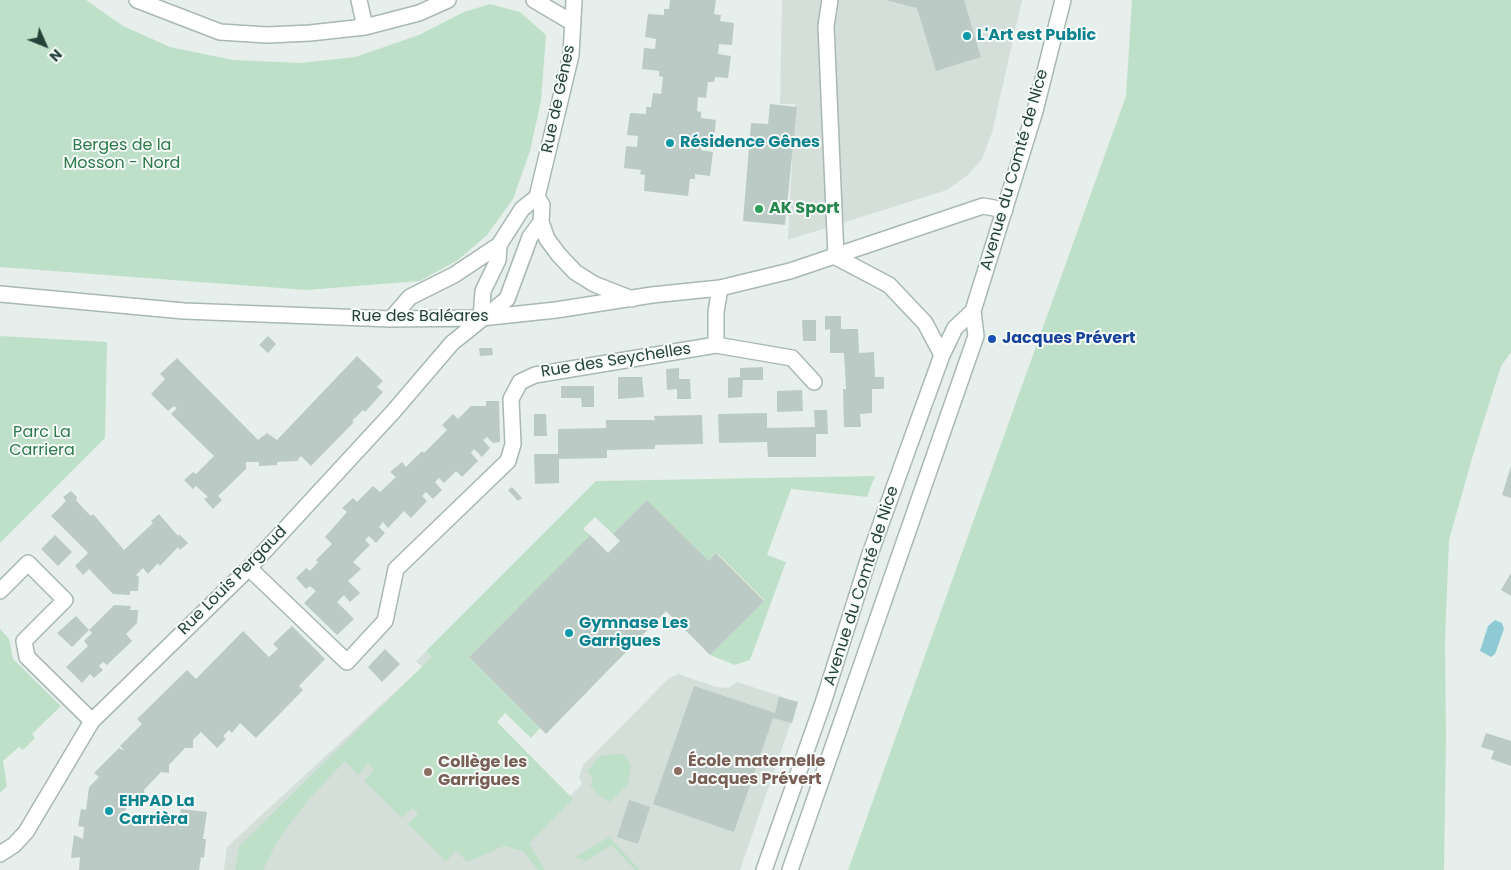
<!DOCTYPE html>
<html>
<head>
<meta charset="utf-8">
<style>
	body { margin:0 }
	#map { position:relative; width:1511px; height:870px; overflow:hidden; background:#e6efeb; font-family:Poppins,sans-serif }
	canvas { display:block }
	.north { position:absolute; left:20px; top:20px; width:50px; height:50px; -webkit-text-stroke:4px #f7fbf9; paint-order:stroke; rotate:134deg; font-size:14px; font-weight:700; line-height:20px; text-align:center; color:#24423a }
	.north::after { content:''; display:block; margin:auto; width:18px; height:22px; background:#24423a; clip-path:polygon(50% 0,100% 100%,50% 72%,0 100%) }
</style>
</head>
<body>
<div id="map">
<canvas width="1511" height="870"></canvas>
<div class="north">N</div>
</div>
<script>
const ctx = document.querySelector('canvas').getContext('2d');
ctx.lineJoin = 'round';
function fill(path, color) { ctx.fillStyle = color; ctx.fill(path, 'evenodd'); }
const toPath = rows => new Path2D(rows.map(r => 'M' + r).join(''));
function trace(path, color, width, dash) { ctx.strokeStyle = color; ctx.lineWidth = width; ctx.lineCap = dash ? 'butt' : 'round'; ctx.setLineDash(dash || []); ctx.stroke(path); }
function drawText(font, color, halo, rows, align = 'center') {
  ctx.font = font + ' Poppins,sans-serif'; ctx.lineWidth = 4; ctx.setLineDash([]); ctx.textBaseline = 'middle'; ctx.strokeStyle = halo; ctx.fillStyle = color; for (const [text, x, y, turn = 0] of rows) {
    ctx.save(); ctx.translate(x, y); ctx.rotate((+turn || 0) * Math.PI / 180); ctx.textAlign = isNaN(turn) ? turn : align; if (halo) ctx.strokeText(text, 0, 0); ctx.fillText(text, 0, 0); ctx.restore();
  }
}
fill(toPath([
	[782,0,1022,0,992,133,982,159,968,175,947,190,788,240,795,104,780,104],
	[426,651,570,796,582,784,579,777,583,765,669,678,679,674,716,687,728,688,737,682,798,702,740,870,224,870,227,847,422,667,416,661]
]), '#d4dfda');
fill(toPath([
	[0,0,86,0,123,26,170,47,233,60,300,63,355,57,419,35,464,12,490,4,520,12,546,35,541,101,530,151,513,199,487,235,458,260,420,281,306,290,0,267],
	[1132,0,1511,0,1511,352,1501,366,1473,455,1449,540,1445,641,1446,738,1444,870,848,870,1126,96],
	[0,336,107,342,105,438,0,543],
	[875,476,867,497,791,489,767,555,786,562,750,660,735,665,710,655,764,600,717,553,709,561,647,500,613,534,595,517,583,529,590,535,469,657,540,728,531,738,505,713,497,722,573,799,529,844,545,870,538,870,523,851,504,846,468,862,456,851,446,861,408,824,418,814,413,808,402,818,364,781,374,770,368,764,358,775,345,761,309,799,278,840,263,870,235,870,239,846,432,657,426,651,596,481],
	[0,629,9,639,13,659,61,706,32,734,35,738,23,750,19,747,3,761,7,786,0,793],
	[612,754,623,754,631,765,628,784,610,802,598,795,590,785,593,778,587,771,600,756],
	[609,837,640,870,635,870,612,845,586,861,575,857]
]), '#bfe0c8');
fill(toPath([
	[1495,620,1502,623,1504,629,1495,654,1491,657,1480,651,1488,626]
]), '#8ec9d4');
fill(toPath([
	[670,0,716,0,714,14,721,15,720,21,734,23,732,45,719,44,718,54,731,56,728,78,715,77,714,82,708,82,706,98,698,97,697,111,701,112,701,118,716,120,714,139,702,138,701,150,713,152,710,176,695,174,695,179,690,179,688,196,644,191,645,175,640,174,641,170,624,168,626,146,637,147,638,136,627,135,630,113,646,114,646,107,651,107,653,93,661,94,663,77,659,76,659,71,642,69,644,48,655,49,656,39,645,37,648,14,664,15,664,9,669,9],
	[886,0,964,0,981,57,936,71,917,8],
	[770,104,797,107,785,225,743,221,751,123,768,124],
	[825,316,841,316,841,329,858,329,859,353,874,352,875,377,884,377,884,389,872,389,872,413,860,414,861,427,844,427,843,389,846,389,844,353,830,353,830,329,825,330],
	[802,320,816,320,816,341,803,341],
	[268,336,276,344,268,353,259,345],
	[479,348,492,348,493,355,480,356],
	[357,356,383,381,377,387,383,392,365,412,363,410,352,421,354,422,311,466,301,456,297,461,277,462,277,465,259,466,259,462,246,462,246,469,218,496,222,500,213,509,204,499,208,497,196,486,193,489,184,480,193,472,196,474,214,456,171,414,177,408,174,406,168,411,151,394,165,379,160,374,177,358,258,440,267,433,277,440],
	[763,367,763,380,743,380,742,397,728,398,728,378,740,377,740,368],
	[679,368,679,379,690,379,691,399,677,399,677,389,667,390,666,369],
	[618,377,642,377,644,397,618,399],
	[561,386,594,386,594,407,582,407,581,398,561,398],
	[802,390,803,411,777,412,777,391],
	[486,401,499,401,500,442,493,443,487,437,483,440,490,448,482,457,474,449,471,453,478,461,462,477,456,471,444,483,439,478,435,482,442,490,433,499,426,492,422,496,427,501,411,518,404,511,388,528,383,522,379,527,385,533,376,543,369,536,365,540,370,545,353,562,361,569,348,581,360,593,350,602,344,595,337,602,354,619,337,635,304,603,316,591,310,586,306,589,296,578,306,568,310,571,318,562,316,560,332,544,325,537,347,512,342,508,353,498,357,502,373,486,380,492,396,477,390,472,402,462,406,467,422,451,424,453,447,430,442,425,453,414,458,419,471,406,486,406],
	[814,410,827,410,828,434,816,434,816,457,768,457,767,442,719,443,718,414,767,413,767,428,815,427],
	[534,414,546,414,547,436,534,436],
	[702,415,703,444,655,445,655,449,607,450,607,458,559,459,559,483,535,484,534,454,558,454,558,429,606,428,606,420,655,420,654,416],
	[1511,466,1511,498,1502,495],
	[512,487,522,498,518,501,508,490],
	[71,491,77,497,76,500,82,507,91,516,93,514,124,550,153,523,151,521,159,514,178,536,179,534,188,543,180,550,178,547,160,566,158,563,148,574,143,568,136,575,139,577,138,591,130,591,130,595,113,594,89,569,83,575,75,566,88,553,51,516,66,501,63,497],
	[647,500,709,561,716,553,764,601,710,655,666,611,546,734,469,657,590,535,608,553,620,541,613,534],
	[55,535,72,552,58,566,41,549],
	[1511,573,1511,596,1501,590],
	[114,605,131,606,130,610,138,610,137,623,126,634,132,641,107,665,103,662,99,666,103,670,94,678,90,674,82,683,66,667,88,646,84,641,92,633,89,630],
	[76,616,89,630,72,647,57,633],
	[292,626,325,659,299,686,303,690,256,738,240,723,232,733,229,730,223,736,226,739,217,748,201,732,193,740,193,748,185,748,169,765,169,773,161,772,144,790,145,796,138,796,126,808,125,813,179,821,181,809,207,812,203,839,206,839,204,858,201,857,199,870,79,870,80,857,71,858,74,835,83,839,84,827,78,826,81,809,86,810,89,787,99,777,94,773,119,748,125,751,120,746,142,724,137,719,187,670,196,679,243,631,269,657,278,649,273,644],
	[385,649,400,664,382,682,368,667],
	[694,686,775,713,779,697,798,702,792,723,773,718,734,832,653,804],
	[1486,733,1511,741,1511,766,1491,759,1494,751,1481,747],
	[629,800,650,807,638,844,617,837]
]), '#bbcac4');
const lane = toPath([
	[830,0,826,26,836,257],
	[0,591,28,563,65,600,24,641,27,657,92,721]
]);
const street = toPath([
	[137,0,220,32,267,35,310,33,365,27,419,13,448,0],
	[359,0,365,27],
	[534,0,573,23],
	[537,197,542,205,541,222,547,239,559,255,575,272,594,284,632,299],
	[836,257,889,285,925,323,942,355],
	[0,294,184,311,391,319,481,318,556,310,652,295,720,288,790,271,983,206,1005,210],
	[481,318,483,291,498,260,499,245],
	[391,319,410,297,454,275,499,245,522,209,537,197,571,55,574,0],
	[716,345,716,312,720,288],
	[249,568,347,662,385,621,396,569,508,461,513,444,511,399,520,382,535,375,716,345,792,358,814,382],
	[0,854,14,845,26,832,92,721,249,568,393,412,452,343,507,299,530,237,541,222],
	[764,870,823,703,870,554,942,355,955,328,973,311],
	[790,870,976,336,973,311,1035,111,1063,0]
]);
trace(lane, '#a8b8b2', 18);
trace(street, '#a8b8b2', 18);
trace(lane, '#fff', 15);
trace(street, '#fff', 15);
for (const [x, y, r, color] of [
	[967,36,5,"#0f9aa8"],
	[670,143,5,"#0f9aa8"],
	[759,209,5,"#2e9e5b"],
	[992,339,5,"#1a4fb4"],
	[569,633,5,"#0f9aa8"],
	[678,771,5,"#8d6e63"],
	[428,772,5,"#8d6e63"],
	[109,811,5,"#0f9aa8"]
]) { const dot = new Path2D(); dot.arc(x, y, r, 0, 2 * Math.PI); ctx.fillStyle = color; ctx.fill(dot); trace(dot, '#f7fbf9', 2); }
drawText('bold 16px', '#0d838f', '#f7fbf9', [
	["L'Art est Public",977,36],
	["Résidence Gênes",680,143],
	["Gymnase Les",579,624],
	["Garrigues",579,642],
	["EHPAD La",119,802],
	["Carrièra",119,820]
], 'left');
drawText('16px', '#24423a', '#f7fbf9', [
	["Rue de Gênes",559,99,-78],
	["Avenue du Comté de Nice",1015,170,-74],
	["Rue des Baléares",420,317],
	["Rue des Seychelles",616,361,-9],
	["Rue Louis Pergaud",233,581,-45],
	["Avenue du Comté de Nice",862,586,-72]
]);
drawText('16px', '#2d7a4b', '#f7fbf9', [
	["Berges de la",122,146],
	["Mosson - Nord",122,164],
	["Parc La",42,433],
	["Carriera",42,451]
]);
drawText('bold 16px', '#27864d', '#f7fbf9', [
	["AK Sport",769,209]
], 'left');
drawText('bold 16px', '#164399', '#f7fbf9', [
	["Jacques Prévert",1002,339]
], 'left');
drawText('bold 16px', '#785e54', '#f7fbf9', [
	["École maternelle",688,762],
	["Jacques Prévert",688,780],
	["Collège les",438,763],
	["Garrigues",438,781]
], 'left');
</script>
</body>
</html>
